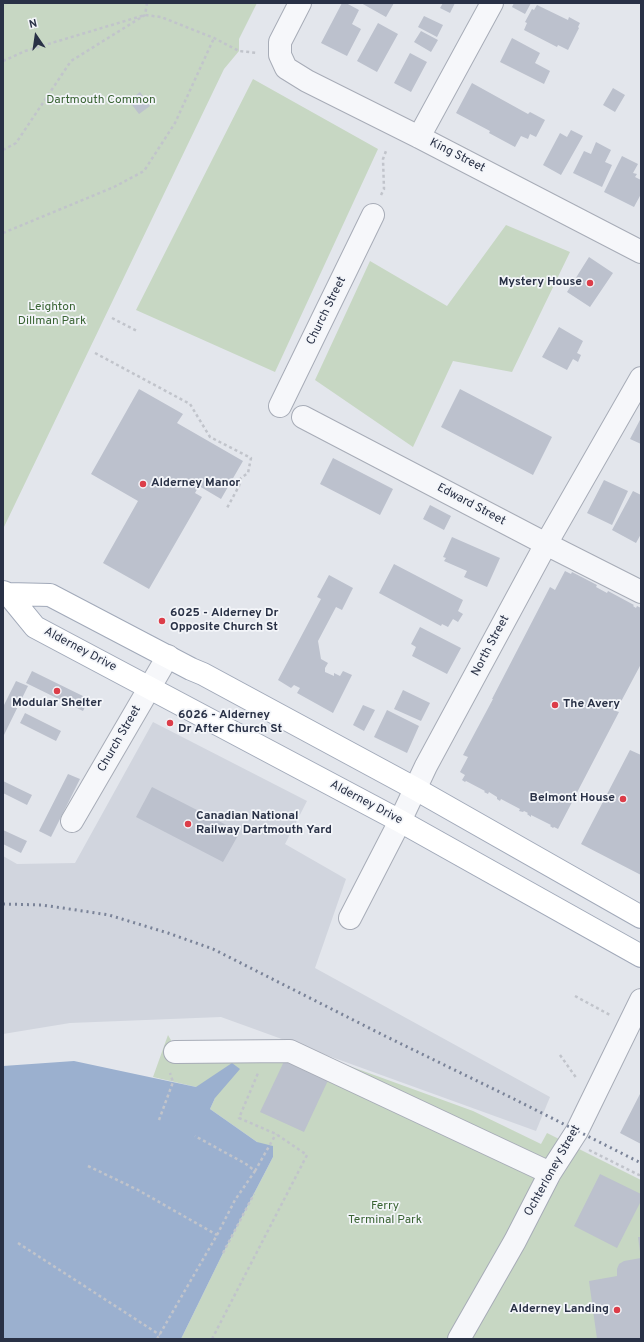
<!DOCTYPE html>
<html>
<head>
<meta charset="utf-8">
<style>
	body { margin:0 }
	#map { position:relative; width:644px; height:1342px; overflow:hidden; background:#e3e6ec; font-family:Overpass,sans-serif }
	canvas { display:block }
	.frame { position:absolute; inset:0; border:4px solid #293146; pointer-events:none }
	.north { position:absolute; left:16px; top:16px; width:40px; height:40px; -webkit-text-stroke:3px #f3f5f9; paint-order:stroke; rotate:347deg; font-size:11px; font-weight:700; line-height:16px; text-align:center; color:#293146 }
	.north::after { content:''; display:block; margin:auto; width:14px; height:18px; background:#293146; clip-path:polygon(50% 0,100% 100%,50% 72%,0 100%) }
</style>
</head>
<body>
<div id="map">
<canvas width="644" height="1342"></canvas>
<div class="frame"></div>
<div class="north">N</div>
</div>
<script>
const ctx = document.querySelector('canvas').getContext('2d');
ctx.lineJoin = 'round';
function fill(path, color) { ctx.fillStyle = color; ctx.fill(path, 'evenodd'); }
const toPath = rows => new Path2D(rows.map(r => 'M' + r).join(''));
function trace(path, color, width, dash) { ctx.strokeStyle = color; ctx.lineWidth = width; ctx.lineCap = dash ? 'butt' : 'round'; ctx.setLineDash(dash || []); ctx.stroke(path); }
function drawText(font, color, halo, rows, align = 'center') {
  ctx.font = font + ' Overpass,sans-serif'; ctx.lineWidth = 3.5; ctx.setLineDash([]); ctx.textBaseline = 'middle'; ctx.strokeStyle = halo; ctx.fillStyle = color; for (const [text, x, y, turn = 0] of rows) {
    ctx.save(); ctx.translate(x, y); ctx.rotate((+turn || 0) * Math.PI / 180); ctx.textAlign = isNaN(turn) ? turn : align; if (halo) ctx.strokeText(text, 0, 0); ctx.fillText(text, 0, 0); ctx.restore();
  }
}
fill(toPath([
	[153,722,307,801,285,844,346,879,315,968,550,1097,536,1131,221,1017,70,1023,3,1034,3,856,17,864,75,863]
]), '#d1d5de');
fill(toPath([
	[3,3,257,3,239,39,239,51,224,69,3,529],
	[253,79,378,149,275,372,136,310],
	[506,225,570,252,512,372,453,361,413,447,315,380,370,261,447,306],
	[168,1035,172,1042,322,1056,473,1111,541,1144,547,1133,641,1180,641,1339,181,1339,223,1253,273,1157,257,1142,210,1109,215,1098,196,1087,153,1077]
]), '#c7d7c3');
fill(toPath([
	[74,1061,196,1087,232,1063,240,1069,215,1098,210,1109,257,1142,273,1146,273,1157,223,1253,181,1339,3,1339,3,1066]
]), '#9bb0cf');
fill(toPath([
	[342,3,346,3,359,10,352,24,361,29,347,56,321,43],
	[361,3,394,3,386,17],
	[443,3,455,3,450,13,440,8],
	[514,3,531,3,525,14,512,7],
	[537,5,568,20,569,17,580,23,578,27,579,28,568,50,558,45,557,47,524,30,527,23,525,22,532,9,534,10],
	[424,16,443,25,437,37,418,27],
	[378,23,398,34,377,72,357,61],
	[421,31,438,40,431,52,414,42],
	[512,38,540,53,535,63,550,71,544,84,500,62],
	[410,53,427,62,411,92,394,83],
	[472,83,528,114,530,112,545,120,536,137,530,134,528,139,521,136,515,147,489,133,490,131,456,113],
	[613,88,625,95,615,112,603,105],
	[140,92,150,106,139,114,129,101],
	[571,130,583,136,561,175,543,165,560,133,567,137],
	[596,142,611,150,605,162,612,165,602,187,573,173,584,151,591,154],
	[622,156,638,164,633,173,637,174,635,177,641,180,641,194,634,207,604,192],
	[589,257,613,273,590,307,567,292],
	[559,327,583,341,577,353,581,355,578,362,573,359,567,370,542,357],
	[139,389,183,414,177,423,243,461,221,499,199,486,195,493,202,497,149,589,103,563,138,501,91,474],
	[460,389,552,437,533,475,441,427],
	[641,418,641,444,630,439],
	[333,458,393,489,380,515,320,484],
	[604,480,628,491,612,525,587,513],
	[633,491,641,495,641,534,636,543,612,530],
	[430,505,451,516,444,530,423,519],
	[452,537,500,558,487,587,464,577,467,571,444,561,446,558,443,557],
	[394,564,463,600,458,611,463,614,458,622,453,619,448,627,442,624,441,626,379,593],
	[565,571,571,574,572,572,597,585,596,587,607,593,608,591,634,605,633,606,636,608,637,606,641,608,641,664,616,711,619,712,558,829,554,827,553,828,550,826,551,825,531,815,531,817,527,814,528,813,524,811,523,812,519,811,520,809,501,799,500,801,497,799,497,797,489,792,488,794,484,792,485,791,466,781,465,782,462,780,465,775,460,772,468,757,463,755,493,699,492,699,550,587,555,590],
	[329,575,353,588,342,610,336,607,318,641,321,659,328,663,325,668,325,672,334,676,334,673,340,676,343,671,352,675,333,713,297,693,300,688,294,685,291,688,278,680,321,599,317,597],
	[420,627,461,648,447,674,412,656,416,647,411,644],
	[32,671,89,699,83,711,26,683],
	[16,681,28,686,3,737,3,707],
	[403,690,430,703,421,721,394,709],
	[363,705,375,710,364,731,353,725],
	[387,710,419,726,407,753,374,737],
	[25,713,61,731,56,741,20,723],
	[630,750,641,755,641,875,581,844],
	[68,774,80,779,51,837,39,831],
	[3,781,32,795,27,805,3,793],
	[152,787,240,832,223,862,136,817],
	[3,830,27,841,21,853,3,844],
	[288,1053,331,1074,304,1132,260,1112],
	[641,1092,641,1144,620,1133],
	[600,1174,641,1194,641,1201,617,1248,574,1226],
	[638,1237,641,1237,641,1251,640,1252],
	[641,1258,641,1339,597,1339,589,1281,617,1276,617,1269,619,1264,624,1261]
]), '#bcc1cd');
const minor = toPath([
	[300,3,280,42,280,55,286,68,307,81,419,137,641,252],
	[419,137,492,3],
	[280,406,373,215],
	[303,417,546,544,641,592],
	[72,821,168,656],
	[350,918,400,821,426,766,546,544,641,378],
	[175,1052,290,1051,550,1173],
	[459,1339,515,1241,550,1173,577,1131,641,1000]
]);
const major = toPath([
	[3,592,8,594,50,595,191,669,203,674,414,788,641,917],
	[8,594,35,627,400,821,641,956]
]);
trace(minor, '#a7acb7', 24);
trace(major, '#a1a9b9', 24);
trace(toPath([
	[3,61,25,51,145,15,161,17,214,38,239,51,258,53],
	[3,150,16,143,71,61,145,15,147,3],
	[381,195,384,189,383,159,386,151],
	[3,233,114,187,144,171,175,123,214,38],
	[112,318,137,331],
	[95,353,190,404,210,437,251,458,248,473,241,478,239,486,227,508],
	[575,996,610,1015],
	[560,1055,577,1079],
	[159,1120,173,1082,170,1073],
	[589,1150,641,1176],
	[88,1166,138,1190,217,1235],
	[255,1171,276,1134],
	[18,1243,160,1335],
	[223,1253,254,1194],
	[157,1339,217,1235,235,1200,255,1171,246,1164,195,1136],
	[212,1339,307,1155,276,1134,239,1118,258,1073]
]), '#c1c4cb', 2.5, [3, 3]);
trace(minor, '#f6f7fa', 22);
trace(major, '#fff', 22);
trace(toPath([
	[3,904,42,905,63,908,109,915,168,933,213,949,385,1036,510,1097,641,1163]
]), '#7a8398', 3, [2, 4]);
for (const [x, y, r, color] of [
	[590,283,4,"#dc3d49"],
	[143,484,4,"#dc3d49"],
	[162,621,4,"#dc3d49"],
	[57,691,4,"#dc3d49"],
	[555,705,4,"#dc3d49"],
	[170,723,4,"#dc3d49"],
	[623,799,4,"#dc3d49"],
	[188,824,4,"#dc3d49"],
	[617,1310,4,"#dc3d49"]
]) { const dot = new Path2D(); dot.arc(x, y, r, 0, 2 * Math.PI); ctx.fillStyle = color; ctx.fill(dot); trace(dot, '#f3f5f9', 1.5); }
drawText('12px', '#3a6434', '#f3f5f9', [
	["Dartmouth Common",101,101],
	["Leighton",52,308],
	["Dillman Park",52,322],
	["Ferry",385,1207],
	["Terminal Park",385,1221]
]);
drawText('12px', '#293146', '#f3f5f9', [
	["King Street",457,156,27],
	["Church Street",327,311,-64],
	["Edward Street",471,505,28],
	["North Street",491,646,-62],
	["Alderney Drive",80,650,28],
	["Church Street",120,739,-60],
	["Alderney Drive",366,803,28],
	["Ochterloney Street",553,1171,-61]
]);
drawText('bold 12px', '#293146', '#f3f5f9', [
	["Mystery House",582,283,"right"],
	["Alderney Manor",151,484],
	["6025 - Alderney Dr",170,614],
	["Opposite Church St",170,628],
	["Modular Shelter",57,704,"center"],
	["The Avery",563,705],
	["6026 - Alderney",178,716],
	["Dr After Church St",178,730],
	["Belmont House",615,799,"right"],
	["Canadian National",196,817],
	["Railway Dartmouth Yard",196,831],
	["Alderney Landing",609,1310,"right"]
], 'left');
</script>
</body>
</html>
